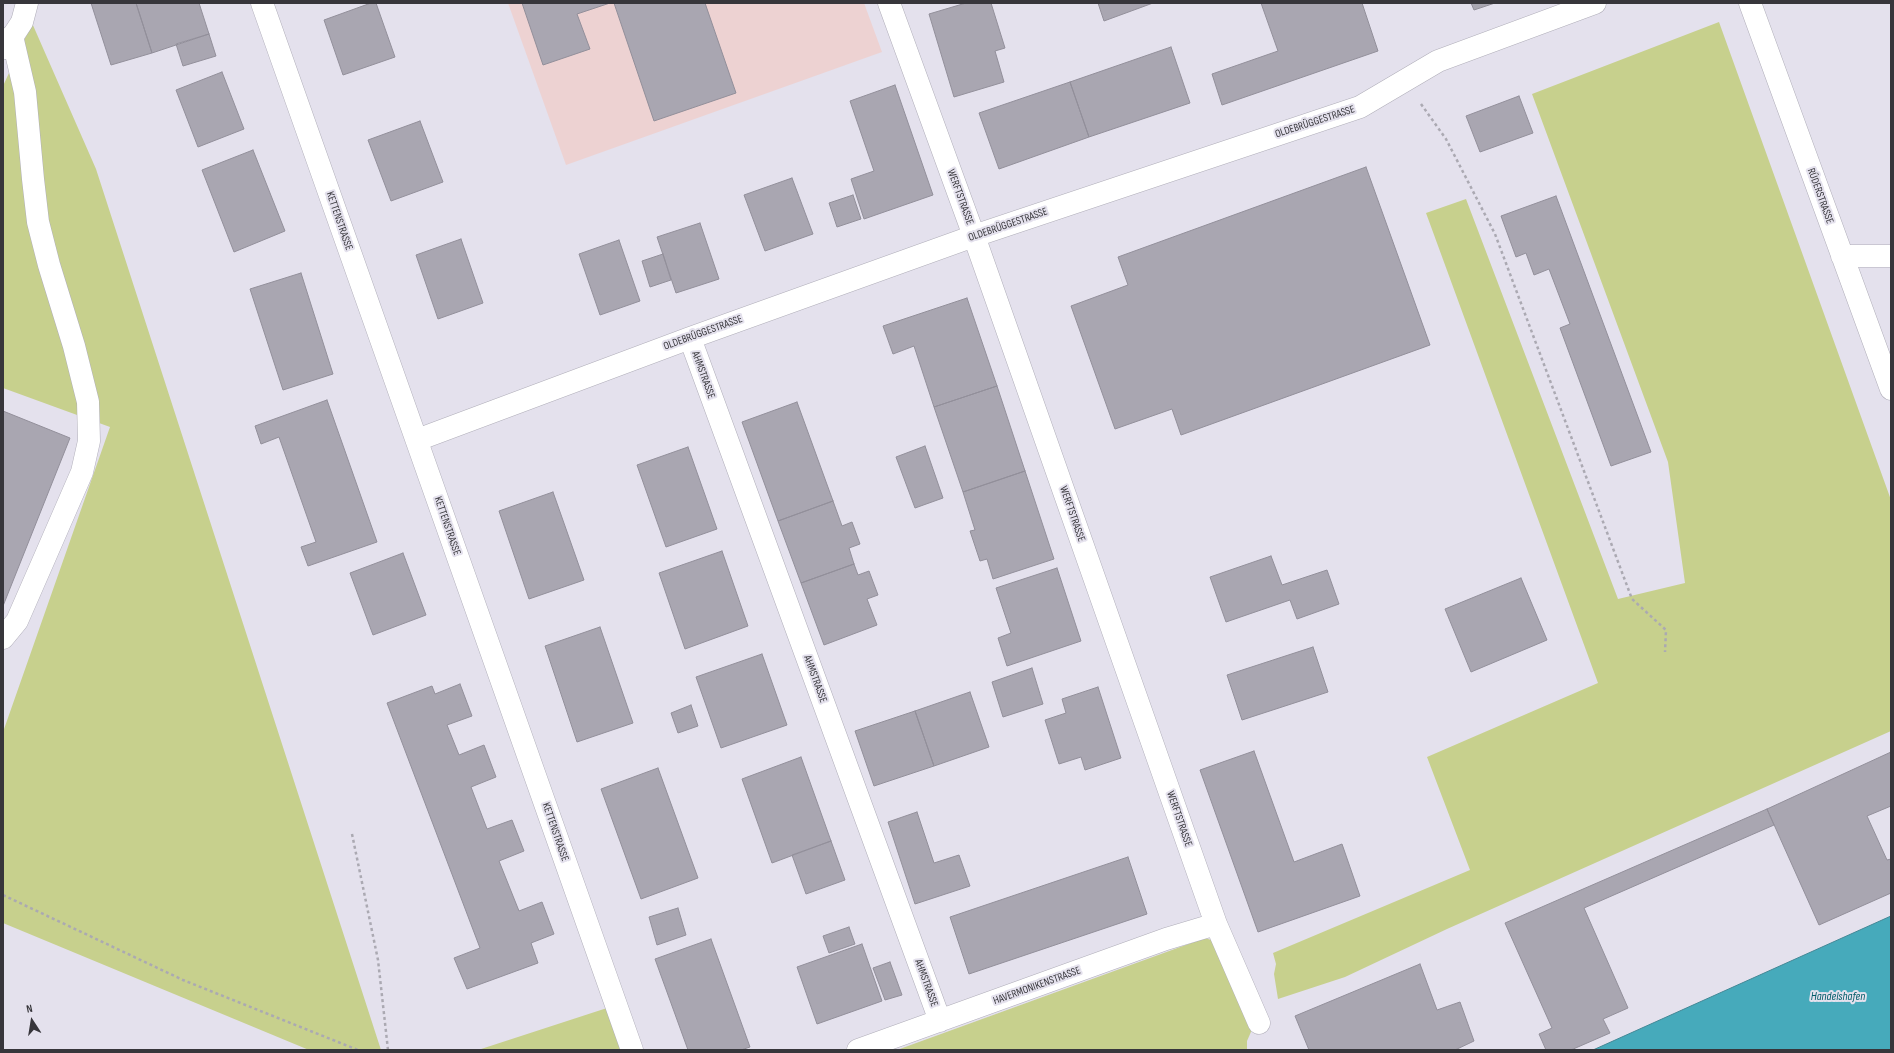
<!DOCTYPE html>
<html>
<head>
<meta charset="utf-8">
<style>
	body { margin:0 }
	#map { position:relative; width:1894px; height:1053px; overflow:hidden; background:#e4e1ed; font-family:"Sofia Sans Condensed",sans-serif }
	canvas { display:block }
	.frame { position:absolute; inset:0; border:4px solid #37363b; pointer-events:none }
	.north { position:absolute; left:12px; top:1001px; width:40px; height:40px; -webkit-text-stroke:3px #e4e1ed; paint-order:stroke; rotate:348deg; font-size:11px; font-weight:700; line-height:16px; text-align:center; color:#37363b }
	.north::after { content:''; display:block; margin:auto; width:14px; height:18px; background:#37363b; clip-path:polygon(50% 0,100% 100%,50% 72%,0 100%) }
</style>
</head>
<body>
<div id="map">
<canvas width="1894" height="1053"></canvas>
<div class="frame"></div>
<div class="north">N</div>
</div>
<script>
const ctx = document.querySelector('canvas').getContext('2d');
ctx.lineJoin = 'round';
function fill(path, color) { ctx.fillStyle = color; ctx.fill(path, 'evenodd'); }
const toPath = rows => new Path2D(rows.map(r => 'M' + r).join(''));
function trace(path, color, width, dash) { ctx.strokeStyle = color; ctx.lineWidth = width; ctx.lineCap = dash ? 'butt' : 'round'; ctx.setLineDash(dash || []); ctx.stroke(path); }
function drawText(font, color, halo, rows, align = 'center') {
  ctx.font = font + ' "Sofia Sans Condensed",sans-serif'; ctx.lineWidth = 4; ctx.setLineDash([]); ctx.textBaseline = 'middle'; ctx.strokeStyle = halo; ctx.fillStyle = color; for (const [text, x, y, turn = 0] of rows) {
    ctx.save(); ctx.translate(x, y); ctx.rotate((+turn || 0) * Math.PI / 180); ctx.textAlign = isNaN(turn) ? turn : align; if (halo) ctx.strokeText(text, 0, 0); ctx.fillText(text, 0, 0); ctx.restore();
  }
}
fill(toPath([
	[508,3,864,3,882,52,566,165]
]), '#edd2d2');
fill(toPath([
	[1719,22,1891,500,1891,731,1447,929,1345,977,1278,999,1274,974,1276,964,1273,953,1470,870,1427,757,1598,683,1426,213,1466,199,1618,599,1685,583,1668,462,1532,94],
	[32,23,96,169,381,1050,309,1050,3,923,3,732,110,427,3,388,3,86],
	[1205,938,1217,942,1254,1025,1247,1041,1247,1050,897,1050],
	[607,1008,622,1050,478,1050]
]), '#c7d08d');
const water = toPath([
	[1891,916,1891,1050,1593,1050,1891,916]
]);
fill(water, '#46aabb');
trace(water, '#428795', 1);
const building = toPath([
	[91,3,136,3,152,53,111,65,91,3],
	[136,3,199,3,209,34,152,53,136,3],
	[371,3,376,3,395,57,343,75,324,20,371,3],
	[522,3,610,3,577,14,590,49,543,65,522,3],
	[614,3,705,3,736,93,654,121,614,3],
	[966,3,991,3,1005,48,995,51,1004,82,954,97,929,14,966,3],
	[1098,3,1153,3,1104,21,1098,3],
	[1261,3,1362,3,1378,51,1222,105,1212,74,1278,51,1261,3],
	[1471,3,1495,3,1474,10,1471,3],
	[209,34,216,56,183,66,176,44,209,34],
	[1171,47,1190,103,1089,137,1070,82,1171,47],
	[222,72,244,129,198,147,176,90,222,72],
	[1070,82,1089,137,999,169,979,113,1070,82],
	[895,85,933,195,864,219,851,179,874,171,850,101,895,85],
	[1519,96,1533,133,1480,152,1466,116,1519,96],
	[420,121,443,182,391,201,368,140,420,121],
	[253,150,285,231,234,252,202,170,253,150],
	[1366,167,1430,345,1181,435,1172,409,1115,429,1071,306,1128,285,1118,257,1366,167],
	[792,178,813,234,765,251,744,195,792,178],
	[853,195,861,219,837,227,829,203,853,195],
	[1556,196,1651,452,1611,466,1560,328,1570,324,1549,269,1534,275,1526,253,1516,257,1501,216,1556,196],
	[700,223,719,279,676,293,657,237,700,223],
	[461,239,483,303,438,319,416,255,461,239],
	[619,240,640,301,600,315,579,254,619,240],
	[663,254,671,280,650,287,642,261,663,254],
	[301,273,333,374,283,390,250,289,301,273],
	[967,298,997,386,934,407,914,346,893,354,883,326,967,298],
	[997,386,1025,471,963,492,934,407,997,386],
	[327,400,377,542,308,566,301,547,316,542,279,437,261,444,255,426,327,400],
	[797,402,833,501,778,521,742,422,797,402],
	[3,411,70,438,3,606,3,411],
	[925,446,943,498,915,508,896,457,925,446],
	[688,447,717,529,666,547,637,465,688,447],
	[1025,471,1054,559,993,579,987,559,980,561,970,531,975,530,963,492,1025,471],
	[553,492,584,580,529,599,499,511,553,492],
	[833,501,842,526,852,522,860,544,849,548,854,564,801,583,778,521,833,501],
	[722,551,748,626,685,649,659,573,722,551],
	[403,553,426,615,373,635,350,573,403,553],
	[1271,556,1282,585,1327,570,1339,604,1297,619,1290,600,1226,622,1210,577,1271,556],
	[854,564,858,575,869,571,878,595,867,599,877,625,824,645,801,583,854,564],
	[1057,568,1081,641,1007,666,998,638,1011,633,996,588,1057,568],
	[1521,578,1547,640,1471,672,1445,609,1521,578],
	[600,627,633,723,577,742,545,646,600,627],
	[1313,647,1328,692,1242,720,1227,675,1313,647],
	[762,654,787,725,721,748,696,677,762,654],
	[1032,668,1043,704,1003,717,992,682,1032,668],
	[460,684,472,716,447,725,459,755,484,745,496,777,471,787,487,829,512,820,524,851,499,861,519,911,542,902,554,934,531,943,538,963,467,989,454,958,480,948,387,703,432,686,435,694,460,684],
	[1098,687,1121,758,1085,770,1081,757,1059,764,1045,720,1066,713,1062,699,1098,687],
	[970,692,989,747,934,766,915,711,970,692],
	[691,705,698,726,678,733,671,713,691,705],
	[915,711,934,766,874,786,855,731,915,711],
	[1254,751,1294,862,1342,844,1360,896,1258,932,1200,770,1254,751],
	[1891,752,1891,806,1867,816,1887,860,1891,859,1891,893,1819,925,1767,809,1891,752],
	[801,757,831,841,772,863,742,779,801,757],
	[658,768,698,878,641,899,601,789,658,768],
	[1767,809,1774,825,1584,908,1628,1008,1603,1019,1610,1033,1571,1050,1546,1050,1539,1034,1552,1028,1505,923,1767,809],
	[917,812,934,863,959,855,970,886,915,904,888,822,917,812],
	[831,841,845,880,806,894,792,855,831,841],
	[1128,857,1147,914,969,974,950,917,1128,857],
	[678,908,686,935,657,945,649,917,678,908],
	[849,927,855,944,829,953,823,936,849,927],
	[711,939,750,1047,741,1050,688,1050,655,959,711,939],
	[862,944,882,1001,817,1024,797,967,862,944],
	[890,962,902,995,885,1000,873,968,890,962],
	[1420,964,1437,1010,1460,1002,1474,1041,1455,1050,1309,1050,1295,1016,1420,964]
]);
fill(building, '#a9a6b1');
trace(building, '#928f9a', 1);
const minor = toPath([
	[262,3,632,1050],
	[889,3,974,236,1216,924,1259,1023],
	[1750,3,1891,389],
	[5,48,22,22,27,3],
	[1842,256,1891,256],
	[690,338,940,1021],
	[417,440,690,338,974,236,1360,107,1438,61,1595,3],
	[3,638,17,621,45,557,82,472,89,441,88,402,74,346,49,265,38,222,33,179,25,92,12,36],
	[858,1050,1166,939,1216,924]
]);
trace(minor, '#b0aeb9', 23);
trace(toPath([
	[1421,104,1446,139,1495,234,1632,599,1666,630,1665,652],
	[352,834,378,960,388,1050],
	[3,895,183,980,358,1050]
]), '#aba9b2', 2.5, [3, 3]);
trace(minor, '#fff', 22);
drawText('11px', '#37363b', '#e4e1ed', [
	["OLDEBRÜGGESTRASSE",1315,122,-18],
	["RÜDERSTRASSE",1820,196,70],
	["WERFTSTRASSE",960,197,70],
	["KETTENSTRASSE",339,221,71],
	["OLDEBRÜGGESTRASSE",1008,225,-19],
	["OLDEBRÜGGESTRASSE",703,333,-20],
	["AHMSTRASSE",703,375,70],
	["WERFTSTRASSE",1072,514,71],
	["KETTENSTRASSE",447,526,71],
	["AHMSTRASSE",815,679,70],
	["WERFTSTRASSE",1179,819,71],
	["KETTENSTRASSE",555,832,71],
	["AHMSTRASSE",926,983,70],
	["HAVERMONIKENSTRASSE",1037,986,-20]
]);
drawText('italic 12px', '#015b68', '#e4e1ed', [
	["Handelshafen",1838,997]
]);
</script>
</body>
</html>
